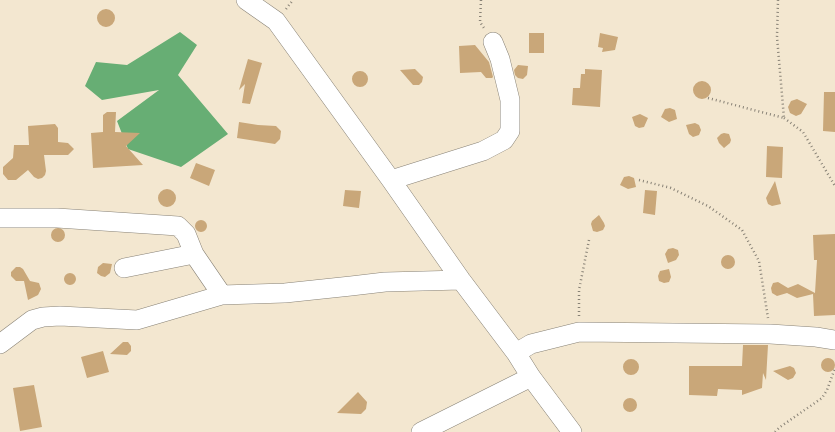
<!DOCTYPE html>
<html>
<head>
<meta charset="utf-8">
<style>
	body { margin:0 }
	canvas { display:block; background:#f3e7d0 }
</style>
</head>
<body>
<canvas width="835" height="432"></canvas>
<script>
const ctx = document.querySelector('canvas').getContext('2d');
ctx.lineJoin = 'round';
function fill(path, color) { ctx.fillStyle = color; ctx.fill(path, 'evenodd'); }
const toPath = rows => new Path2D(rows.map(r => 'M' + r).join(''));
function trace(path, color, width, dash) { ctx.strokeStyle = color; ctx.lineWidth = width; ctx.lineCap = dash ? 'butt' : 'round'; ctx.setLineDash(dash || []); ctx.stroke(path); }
fill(toPath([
	[180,32,197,45,178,75,228,134,181,167,128,149,117,121,159,90,102,100,85,86,96,62,127,65]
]), '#67ae74');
fill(toPath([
	'97 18a9 9 0 1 1 18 0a9 9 0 1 1-18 0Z',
	[529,33,544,33,544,53,529,53],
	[600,33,618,37,615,50,602,52,603,48,598,47],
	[475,45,489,62,493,77,492,78,486,78,481,72,460,73,459,46],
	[248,59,262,63,250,104,242,103,245,84,239,90],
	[518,65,528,66,527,75,523,79,518,78,515,75,514,70],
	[415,69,423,77,422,82,419,85,413,85,400,70],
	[585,69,602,70,600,107,572,105,573,88,580,88,581,74,585,74],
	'352 79a8 8 0 1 1 16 0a8 8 0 1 1-16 0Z',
	'693 90a9 9 0 1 1 18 0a9 9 0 1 1-18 0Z',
	[824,92,835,92,835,132,823,131],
	[797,99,807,104,801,114,796,116,790,113,788,107,791,101],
	[670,108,675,110,677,119,669,122,661,117,665,109],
	[107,112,116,112,115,132,140,133,126,146,143,165,93,168,91,133,103,132,103,115],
	[640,114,648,118,644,127,639,128,635,126,632,117],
	[239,122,258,125,276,126,281,131,280,139,275,144,237,138],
	[695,123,699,125,701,130,699,135,693,137,689,134,686,125],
	[55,124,58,128,58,142,68,143,74,149,68,155,44,155,46,171,45,175,42,178,38,179,34,177,28,170,16,180,8,180,3,174,3,167,13,158,14,145,29,145,28,126],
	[724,133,729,134,731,140,730,143,724,148,719,143,717,138,721,134],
	[767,146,783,147,782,178,766,177],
	[196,163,215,170,209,186,190,178],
	[629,176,634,178,636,187,628,189,620,185,624,177],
	[775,181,781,204,772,206,768,204,766,198],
	'158 198a9 9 0 1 1 18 0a9 9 0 1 1-18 0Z',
	[345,190,361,191,359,208,343,206],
	[645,190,657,191,655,215,643,213],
	[599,215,604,223,605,226,603,230,597,232,593,231,591,224,592,221],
	'195 226a6 6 0 1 1 12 0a6 6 0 1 1-12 0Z',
	'51 235a7 7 0 1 1 14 0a7 7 0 1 1-14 0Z',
	[835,234,835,315,814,316,813,294,797,298,787,293,777,296,772,293,771,288,773,283,778,282,788,288,798,284,815,293,817,260,814,260,813,235],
	[673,248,678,250,679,255,676,260,668,263,665,254,668,249],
	'721 262a7 7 0 1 1 14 0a7 7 0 1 1-14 0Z',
	[103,263,112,264,110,273,105,277,101,276,97,273,98,267],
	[16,267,20,267,23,269,30,281,39,283,41,289,38,295,28,300,24,281,16,281,11,276,11,272],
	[669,269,671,277,669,282,664,283,659,281,658,276,660,271],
	'64 279a6 6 0 1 1 12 0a6 6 0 1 1-12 0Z',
	[123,342,128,342,131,346,131,351,127,355,110,354],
	[743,345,768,345,766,380,763,373,762,388,742,395,742,390,718,389,717,396,689,395,689,366,742,366],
	[103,351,109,372,87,378,81,357],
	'821 365a7 7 0 1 1 14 0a7 7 0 1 1-14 0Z',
	'623 367a8 8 0 1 1 16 0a8 8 0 1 1-16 0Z',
	[790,366,794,368,796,373,793,378,788,380,773,371],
	[34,385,42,427,20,431,13,388],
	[358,392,367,402,366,409,361,414,337,413],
	'623 405a7 7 0 1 1 14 0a7 7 0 1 1-14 0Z'
]), '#c9a779');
const minor = toPath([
	[246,0,276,21,391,180,461,280,516,353,531,377,572,432],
	[391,180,483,151,504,140,510,131,510,100,500,59,493,42],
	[0,218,57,218,178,226,186,234,194,254,222,295],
	[124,268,194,254],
	[0,344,32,320,43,317,60,316,137,320,222,295,285,293,351,286,385,282,461,280],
	[516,353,531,344,579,332,770,334,816,337,835,340],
	[421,432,531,377]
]);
trace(minor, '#888276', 20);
trace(toPath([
	[481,0,480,22,484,28],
	[286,9,293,0],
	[708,98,784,118,777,37,778,0],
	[784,118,803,132,835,186],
	[639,180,671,188,708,206,742,230,759,261,768,318],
	[579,316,579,290,589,240],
	[775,432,780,427,822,398,827,390,835,368]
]), '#888276', 2.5, [1, 3]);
trace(minor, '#fff', 19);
</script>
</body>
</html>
